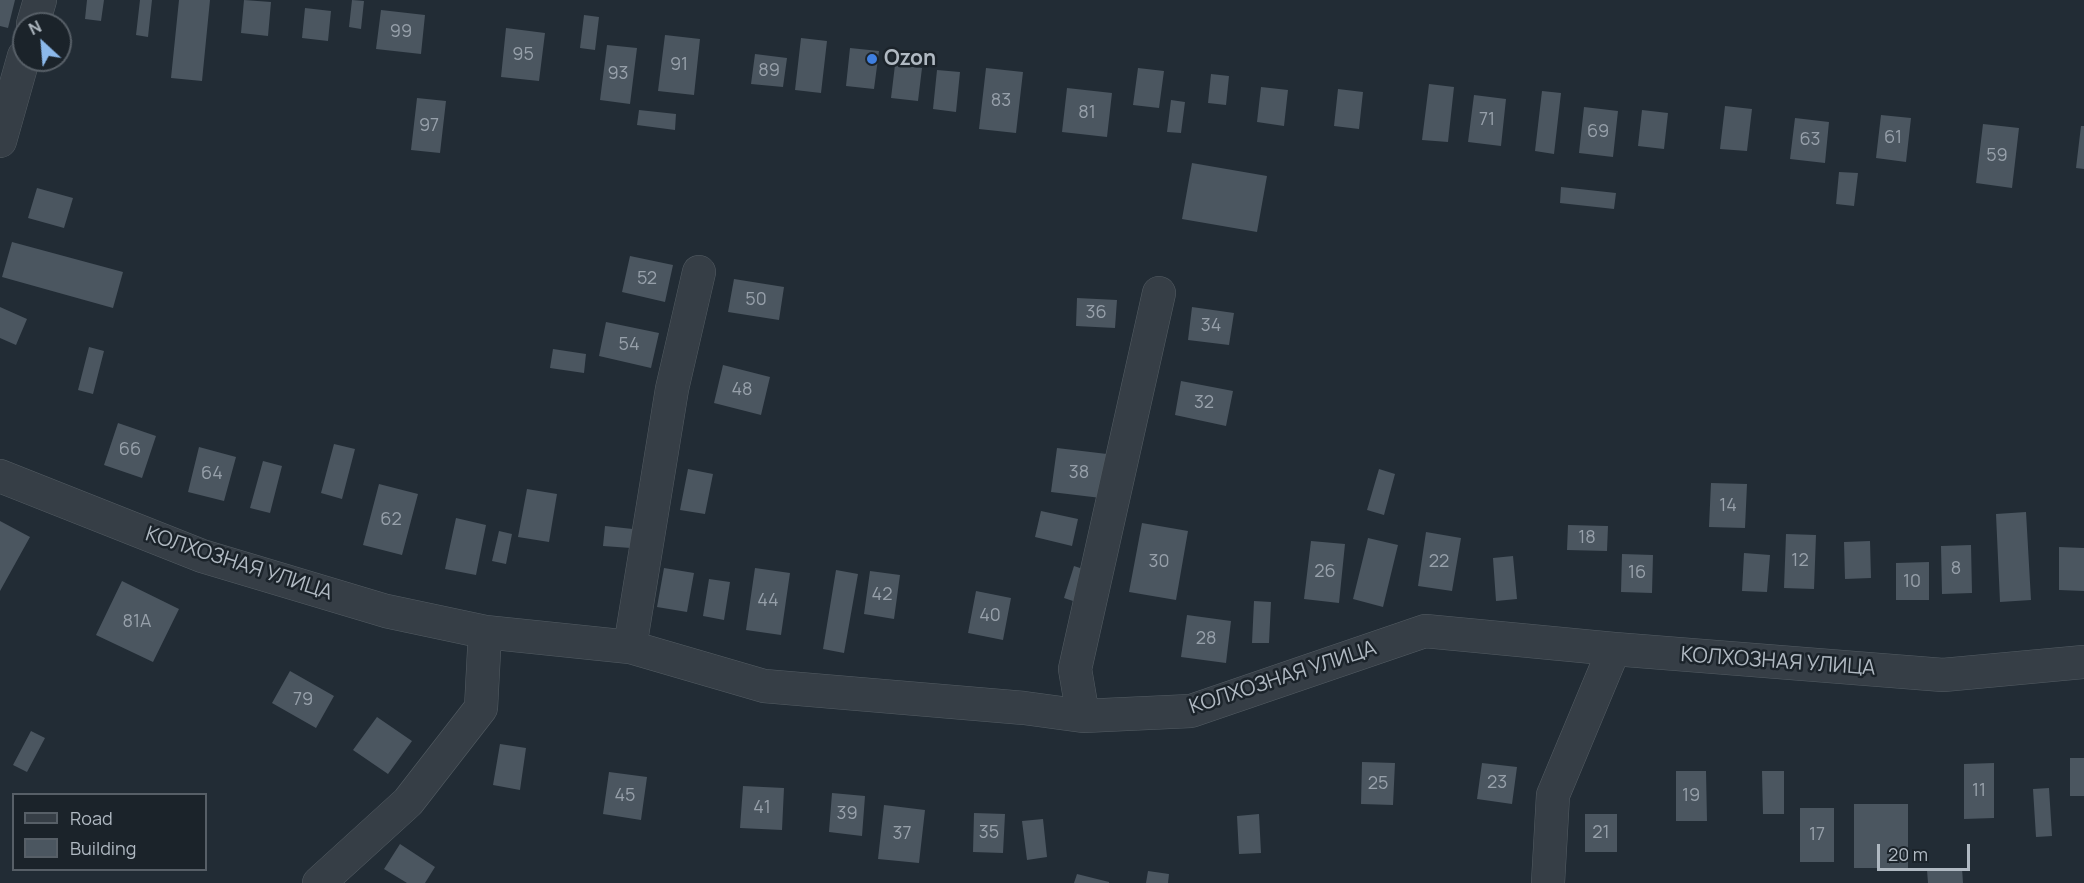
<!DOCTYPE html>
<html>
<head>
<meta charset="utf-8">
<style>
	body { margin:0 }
	#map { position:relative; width:2084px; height:883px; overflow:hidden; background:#222c35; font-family:Manrope,sans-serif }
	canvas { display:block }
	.legend { position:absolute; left:12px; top:793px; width:195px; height:78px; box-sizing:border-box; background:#1b232a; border:2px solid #575f67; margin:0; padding:8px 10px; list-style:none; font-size:18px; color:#b0b9c2 }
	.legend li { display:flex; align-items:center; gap:12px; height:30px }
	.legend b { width:30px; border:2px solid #575f67 }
	.north { position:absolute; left:12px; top:12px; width:60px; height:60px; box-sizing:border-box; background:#1b232a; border:2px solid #575f67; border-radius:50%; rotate:334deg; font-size:16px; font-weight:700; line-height:24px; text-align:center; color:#b0b9c2 }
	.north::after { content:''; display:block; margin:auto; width:21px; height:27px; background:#8cb9eb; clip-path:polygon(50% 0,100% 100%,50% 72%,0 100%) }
	.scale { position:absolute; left:1877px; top:844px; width:93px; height:27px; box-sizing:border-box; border:3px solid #b0b9c2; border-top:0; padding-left:8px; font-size:18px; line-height:21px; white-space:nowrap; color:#b0b9c2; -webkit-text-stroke:4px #1b232a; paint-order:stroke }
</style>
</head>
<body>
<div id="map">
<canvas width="2084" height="883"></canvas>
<ul class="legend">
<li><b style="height:8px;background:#363e46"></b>Road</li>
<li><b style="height:16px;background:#4b5660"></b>Building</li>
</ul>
<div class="north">N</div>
<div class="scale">20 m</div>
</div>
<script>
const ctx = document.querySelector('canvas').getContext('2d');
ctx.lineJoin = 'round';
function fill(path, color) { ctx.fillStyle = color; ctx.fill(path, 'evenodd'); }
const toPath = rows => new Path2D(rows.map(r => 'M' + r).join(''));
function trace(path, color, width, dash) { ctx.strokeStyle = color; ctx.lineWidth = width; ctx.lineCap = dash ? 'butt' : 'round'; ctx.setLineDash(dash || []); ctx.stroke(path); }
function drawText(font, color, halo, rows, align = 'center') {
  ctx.font = font + ' Manrope,sans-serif'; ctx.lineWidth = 5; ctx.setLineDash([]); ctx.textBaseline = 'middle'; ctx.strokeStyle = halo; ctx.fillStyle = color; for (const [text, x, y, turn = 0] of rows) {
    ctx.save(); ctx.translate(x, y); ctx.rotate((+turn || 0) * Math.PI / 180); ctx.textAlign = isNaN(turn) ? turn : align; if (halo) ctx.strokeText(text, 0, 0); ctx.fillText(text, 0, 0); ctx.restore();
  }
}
fill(toPath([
	[0,0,15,0,8,28,0,26],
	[87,0,104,0,101,21,85,19],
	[140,0,152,0,148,37,136,35],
	[179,0,210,0,202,81,171,78],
	[244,0,271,2,268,36,241,33],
	[352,0,364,1,361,29,349,27],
	[305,8,331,11,328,41,302,38],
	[381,10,425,15,421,54,376,49],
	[584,15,599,17,595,50,580,48],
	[506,28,545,33,539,81,501,77],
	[665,35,700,39,694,95,658,91],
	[801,38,827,41,821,93,795,90],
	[607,45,637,48,630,104,600,100],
	[850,48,879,51,874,89,846,86],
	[755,54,787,58,783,87,751,84],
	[895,65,922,68,918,101,891,98],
	[986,68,1023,72,1016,133,979,129],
	[1138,68,1164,71,1159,108,1133,105],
	[937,70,960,72,956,112,933,109],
	[1211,74,1229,76,1226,105,1208,103],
	[1429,84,1454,87,1448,142,1422,140],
	[1261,87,1288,90,1284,126,1257,122],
	[1067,88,1112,93,1107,137,1062,132],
	[1338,89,1363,92,1359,129,1334,126],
	[1542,91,1561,93,1554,154,1535,151],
	[1474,95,1506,99,1501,146,1468,142],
	[417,98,446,101,440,153,411,150],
	[1171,100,1185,102,1181,133,1167,132],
	[1725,106,1752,109,1747,151,1720,149],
	[1584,107,1618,111,1613,157,1579,153],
	[639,110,676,114,675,130,637,125],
	[1642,110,1668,113,1664,149,1638,146],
	[1881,115,1911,118,1906,162,1876,158],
	[1795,118,1829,122,1825,163,1790,159],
	[1983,124,2019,128,2012,188,1976,183],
	[2081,126,2084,126,2084,169,2076,168],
	[1192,163,1267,176,1257,232,1182,219],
	[1839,172,1858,173,1854,206,1836,204],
	[1561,187,1616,193,1614,209,1560,203],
	[37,188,73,198,64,228,28,218],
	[12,242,123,272,113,308,2,277],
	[630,256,673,265,665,302,622,292],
	[734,279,784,287,779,320,728,312],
	[1077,298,1117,300,1115,328,1076,326],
	[0,307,27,319,16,345,0,338],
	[1192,307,1234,313,1229,345,1188,340],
	[606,322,659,333,651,368,599,356],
	[89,347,104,351,93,394,78,390],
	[553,349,586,354,584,373,550,368],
	[723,365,770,377,761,415,714,403],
	[1181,381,1233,391,1226,426,1175,415],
	[118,423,156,436,142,478,104,465],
	[334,444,355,449,342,499,321,493],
	[199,447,236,457,224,501,188,492],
	[1057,448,1107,454,1101,498,1051,492],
	[263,461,282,466,270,513,250,508],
	[688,469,713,474,705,514,680,510],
	[1379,469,1395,474,1384,515,1367,510],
	[1711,483,1747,484,1745,528,1709,527],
	[379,484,418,494,402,555,363,545],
	[527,489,557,494,549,542,518,537],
	[1041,511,1078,519,1072,546,1035,537],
	[2026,512,2031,600,2000,602,1996,514],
	[456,518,486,525,476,575,445,569],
	[0,521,30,537,0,591],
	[1142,523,1188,531,1176,600,1129,592],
	[1568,525,1608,526,1607,551,1567,550],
	[605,526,633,529,631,548,603,546],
	[499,531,512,534,506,564,492,561],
	[1426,532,1461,538,1452,591,1418,586],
	[1786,534,1816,535,1814,589,1784,588],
	[1368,538,1398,545,1383,607,1353,599],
	[1311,541,1345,544,1339,603,1304,599],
	[1870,541,1871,578,1845,579,1844,542],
	[1971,545,1972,593,1942,594,1941,546],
	[2059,547,2084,548,2084,591,2059,590],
	[1744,553,1770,555,1767,592,1742,591],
	[1622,554,1653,555,1652,593,1621,592],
	[1513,556,1517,599,1496,601,1493,558],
	[1929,562,1929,600,1896,600,1896,563],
	[1074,566,1092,572,1082,604,1064,598],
	[664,568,694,573,687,612,657,607],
	[755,568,790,573,781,635,746,630],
	[836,570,858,574,844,653,823,649],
	[870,571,900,575,894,619,864,614],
	[709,579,730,582,724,620,703,616],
	[122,581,179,609,153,662,96,635],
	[976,591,1011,598,1003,640,968,633],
	[1254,601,1271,602,1269,643,1252,643],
	[1187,615,1231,621,1226,663,1181,657],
	[290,671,334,696,316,728,272,703],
	[377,717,412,741,388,774,353,750],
	[31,731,45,738,27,772,13,765],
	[500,744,526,748,520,790,493,785],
	[2070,758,2084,758,2084,796,2070,796],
	[1362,762,1395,763,1393,805,1361,804],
	[1482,763,1517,767,1512,804,1477,799],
	[1994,763,1994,818,1964,819,1964,764],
	[1676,771,1706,771,1707,821,1676,821],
	[1762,771,1784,771,1784,814,1763,814],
	[609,772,647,777,641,820,603,814],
	[743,786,784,788,782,830,740,828],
	[2049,788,2052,836,2036,837,2033,789],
	[832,793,865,796,862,836,829,832],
	[1854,804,1908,804,1908,868,1854,868],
	[884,805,925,810,919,863,878,859],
	[1800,808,1834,808,1834,862,1800,862],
	[974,813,1005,814,1003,853,973,852],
	[1259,814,1261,853,1239,854,1237,816],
	[1585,814,1617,814,1617,852,1585,852],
	[1043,819,1047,857,1027,860,1022,821],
	[400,844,435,867,425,883,407,883,384,869],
	[1962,868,1963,883,1928,883,1927,870],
	[1148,871,1169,874,1168,883,1146,883],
	[1077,874,1109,882,1109,883,1074,883]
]), '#4b5660');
const minor = toPath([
	[33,24,40,0],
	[0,141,24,56],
	[0,476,202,556,386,611,485,632,630,647,764,686,1024,708,1083,716,1191,711,1425,631,1614,649,1943,675,2084,662],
	[630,647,672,389,699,272],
	[1083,716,1075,669,1159,293],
	[319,883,408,802,481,708,485,632],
	[1548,883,1553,795,1614,649]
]);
trace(minor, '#535c63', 34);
trace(minor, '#363e46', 33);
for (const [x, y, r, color] of [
	[872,59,6,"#3f7fe0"]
]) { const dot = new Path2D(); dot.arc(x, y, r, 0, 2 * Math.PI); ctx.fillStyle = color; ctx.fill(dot); trace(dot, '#1b232a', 2); }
drawText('18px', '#97a0aa', null, [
	["99",401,32],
	["95",523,55],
	["91",679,65],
	["89",769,71],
	["93",618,74],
	["83",1001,101],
	["81",1087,113],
	["71",1487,120],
	["97",429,126],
	["69",1598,132],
	["61",1893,138],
	["63",1810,140],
	["59",1997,156],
	["52",647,279],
	["50",756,300],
	["36",1096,313],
	["34",1211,326],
	["54",629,345],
	["48",742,390],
	["32",1204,403],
	["66",130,450],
	["38",1079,473],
	["64",212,474],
	["14",1728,506],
	["62",391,520],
	["18",1587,538],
	["12",1800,561],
	["30",1159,562],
	["22",1439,562],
	["8",1956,569],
	["26",1325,572],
	["16",1637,573],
	["10",1912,582],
	["42",882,595],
	["44",768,601],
	["40",990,616],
	["81А",137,622],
	["28",1206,639],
	["79",303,700],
	["23",1497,783],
	["25",1378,784],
	["11",1979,791],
	["45",625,796],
	["19",1691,796],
	["41",762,808],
	["39",847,814],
	["35",989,833],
	["21",1601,833],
	["37",902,834],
	["17",1817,835]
]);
drawText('bold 21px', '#b0b9c2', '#1b232a', [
	["Ozon",884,59]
], 'left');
drawText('21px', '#b0b9c2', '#1b232a', [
	["КОЛХОЗНАЯ УЛИЦА",239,564,18],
	["КОЛХОЗНАЯ УЛИЦА",1778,662,4],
	["КОЛХОЗНАЯ УЛИЦА",1283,678,-18]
]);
</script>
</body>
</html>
